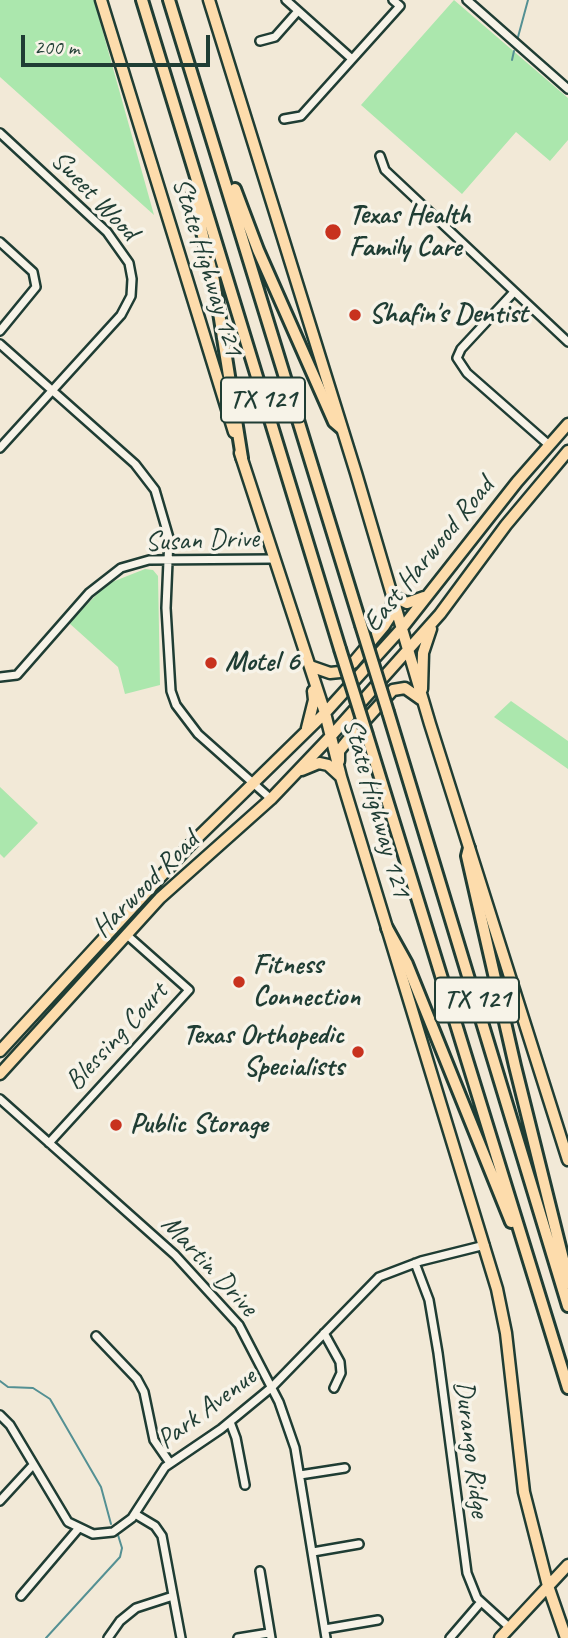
<!DOCTYPE html>
<html>
<head>
<meta charset="utf-8">
<style>
	body { margin:0 }
	#map { position:relative; width:568px; height:1638px; overflow:hidden; background:#f2e9d7; font-family:Caveat,sans-serif }
	canvas { display:block }
	.scale { position:absolute; left:21px; top:35px; width:189px; height:32px; box-sizing:border-box; border:4px solid #1f3d34; border-top:0; padding-left:9px; font-size:21px; line-height:24px; white-space:nowrap; color:#1f3d34; -webkit-text-stroke:5px #f7f3e8; paint-order:stroke }
</style>
</head>
<body>
<div id="map">
<canvas width="568" height="1638"></canvas>
<div class="scale">200 m</div>
</div>
<script>
const ctx = document.querySelector('canvas').getContext('2d');
ctx.lineJoin = 'round';
function fill(path, color) { ctx.fillStyle = color; ctx.fill(path, 'evenodd'); }
const toPath = rows => new Path2D(rows.map(r => 'M' + r).join(''));
function trace(path, color, width, dash) { ctx.strokeStyle = color; ctx.lineWidth = width; ctx.lineCap = dash ? 'butt' : 'round'; ctx.setLineDash(dash || []); ctx.stroke(path); }
function drawText(font, color, halo, rows, align = 'center') {
  ctx.font = font + ' Caveat,sans-serif'; ctx.lineWidth = 7; ctx.setLineDash([]); ctx.textBaseline = 'middle'; ctx.strokeStyle = halo; ctx.fillStyle = color; for (const [text, x, y, turn = 0] of rows) {
    ctx.save(); ctx.translate(x, y); ctx.rotate((+turn || 0) * Math.PI / 180); ctx.textAlign = isNaN(turn) ? turn : align; if (halo) ctx.strokeText(text, 0, 0); ctx.fillText(text, 0, 0); ctx.restore();
  }
}
fill(toPath([
	[0,0,94,0,154,215,0,77],
	[454,0,568,98,568,140,550,161,516,132,462,194,361,105],
	[145,569,153,570,158,576,160,685,125,694,118,667,69,623,107,584],
	[511,701,568,741,568,769,494,717],
	[0,787,38,823,4,858,0,854]
]), '#abe7ad');
trace(toPath([
	[518,37,528,0],
	[512,60,514,51],
	[0,1381,8,1387,33,1388,50,1399,101,1487,111,1524],
	[46,1638,120,1557,122,1548,118,1535]
]), '#549093', 2);
const minor = toPath([
	[286,0,352,59],
	[467,0,568,89],
	[260,41,275,37,298,11],
	[284,119,301,116,400,6,393,0],
	[0,133,107,232,129,263,132,279,131,296,121,315,0,448],
	[380,156,385,170,568,342],
	[0,242,33,272,36,287,0,331],
	[514,292,461,349,457,358,467,373,549,445],
	[0,344,135,464,155,490,169,538,166,608,171,691,176,705,198,734,271,799],
	[0,677,17,675,89,593,121,568,149,560,273,559],
	[0,1099,175,1255,239,1325,279,1402,295,1448,326,1638],
	[49,1143,189,990,127,935],
	[415,1263,429,1300,438,1353,467,1573,477,1598,510,1628],
	[324,1333,340,1362,341,1373,334,1388],
	[96,1336,137,1379,144,1392,154,1440,170,1463],
	[0,1415,10,1425,68,1522,93,1534,113,1532,132,1518,165,1467,221,1429,272,1387,379,1277,421,1261,485,1245],
	[230,1422,236,1438,245,1485],
	[300,1475,345,1468],
	[0,1501,33,1465],
	[135,1514,155,1526,162,1536,181,1638],
	[313,1552,359,1544],
	[260,1571,271,1638],
	[21,1596,78,1529],
	[325,1629,378,1620],
	[108,1638,120,1621,136,1608,173,1596],
	[238,1638,269,1633],
	[450,1638,481,1602]
]);
const major = toPath([
	[101,0,234,432],
	[209,0,356,473,430,724,568,1160],
	[240,453,325,713,341,777,497,1289,506,1333,524,1492,548,1586,566,1638],
	[310,666,330,673,340,672,353,663,384,626,391,615,393,596,407,603,424,597],
	[422,689,423,653,431,629],
	[307,728,314,700,313,691],
	[339,761,339,751,352,735,393,690,405,688,422,700],
	[302,770,319,763,328,765,340,776],
	[0,1051,188,847,325,713,402,628,517,482,568,424],
	[0,1074,160,898,271,799,331,736,440,614,506,525,568,451],
	[500,1638,568,1565]
]);
const highway = toPath([
	[142,0,340,649],
	[169,0,361,625],
	[235,189,258,250,334,422,341,428],
	[193,195,214,281,242,458],
	[388,712,568,1306],
	[367,735,568,1388],
	[469,848,467,856,515,1066,566,1271,563,1287],
	[387,928,407,964,511,1222]
]);
trace(minor, '#1f3d34', 12);
trace(major, '#1f3d34', 15);
trace(highway, '#1f3d34', 16);
trace(minor, '#f7f3e8', 7);
trace(major, '#fddcac', 10);
trace(highway, '#fddcac', 10);
const highwayBridge = toPath([
	[361,625,388,712],
	[340,649,367,735]
]);
trace(highwayBridge, '#1f3d34', 16, []);
trace(highwayBridge, '#fddcac', 10);
for (const [x, y, r, color] of [
	[333,232,9,"#c8321e"],
	[355,315,7,"#c8321e"],
	[211,663,7,"#c8321e"],
	[239,982,7,"#c8321e"],
	[358,1052,7,"#c8321e"],
	[116,1125,7,"#c8321e"]
]) { const dot = new Path2D(); dot.arc(x, y, r, 0, 2 * Math.PI); ctx.fillStyle = color; ctx.fill(dot); trace(dot, '#f7f3e8', 2.5); }
for (const [x, y, w] of [
	[263,400,84],
	[477,1000,84]
]) { const box = new Path2D(); box.roundRect(x - w / 2, y - 22.5, w, 45, 5); ctx.fillStyle = '#f7f3e8'; ctx.fill(box); trace(box, '#1f3d34', 2); }
drawText('bold 26px', '#1f3d34', null, [
	["TX 121",263,400],
	["TX 121",477,1000]
]);
drawText('28px', '#1f3d34', '#f7f3e8', [
	["Sweet Wood",94,196,46],
	["State Highway 121",207,267,73],
	["Susan Drive",202,541,-2],
	["East Harwood Road",429,555,-51],
	["State Highway 121",376,808,74],
	["Harwood Road",146,885,-45],
	["Blessing Court",117,1037,-47],
	["Martin Drive",209,1266,47],
	["Park Avenue",207,1409,-37],
	["Durango Ridge",471,1449,83]
]);
drawText('bold 28px', '#1f3d34', '#f7f3e8', [
	["Texas Health",349,216],
	["Family Care",349,248],
	["Shafin's Dentist",369,315],
	["Motel 6",225,663],
	["Fitness",253,966],
	["Connection",253,998],
	["Texas Orthopedic",344,1036,"right"],
	["Specialists",344,1068,"right"],
	["Public Storage",130,1125]
], 'left');
</script>
</body>
</html>
